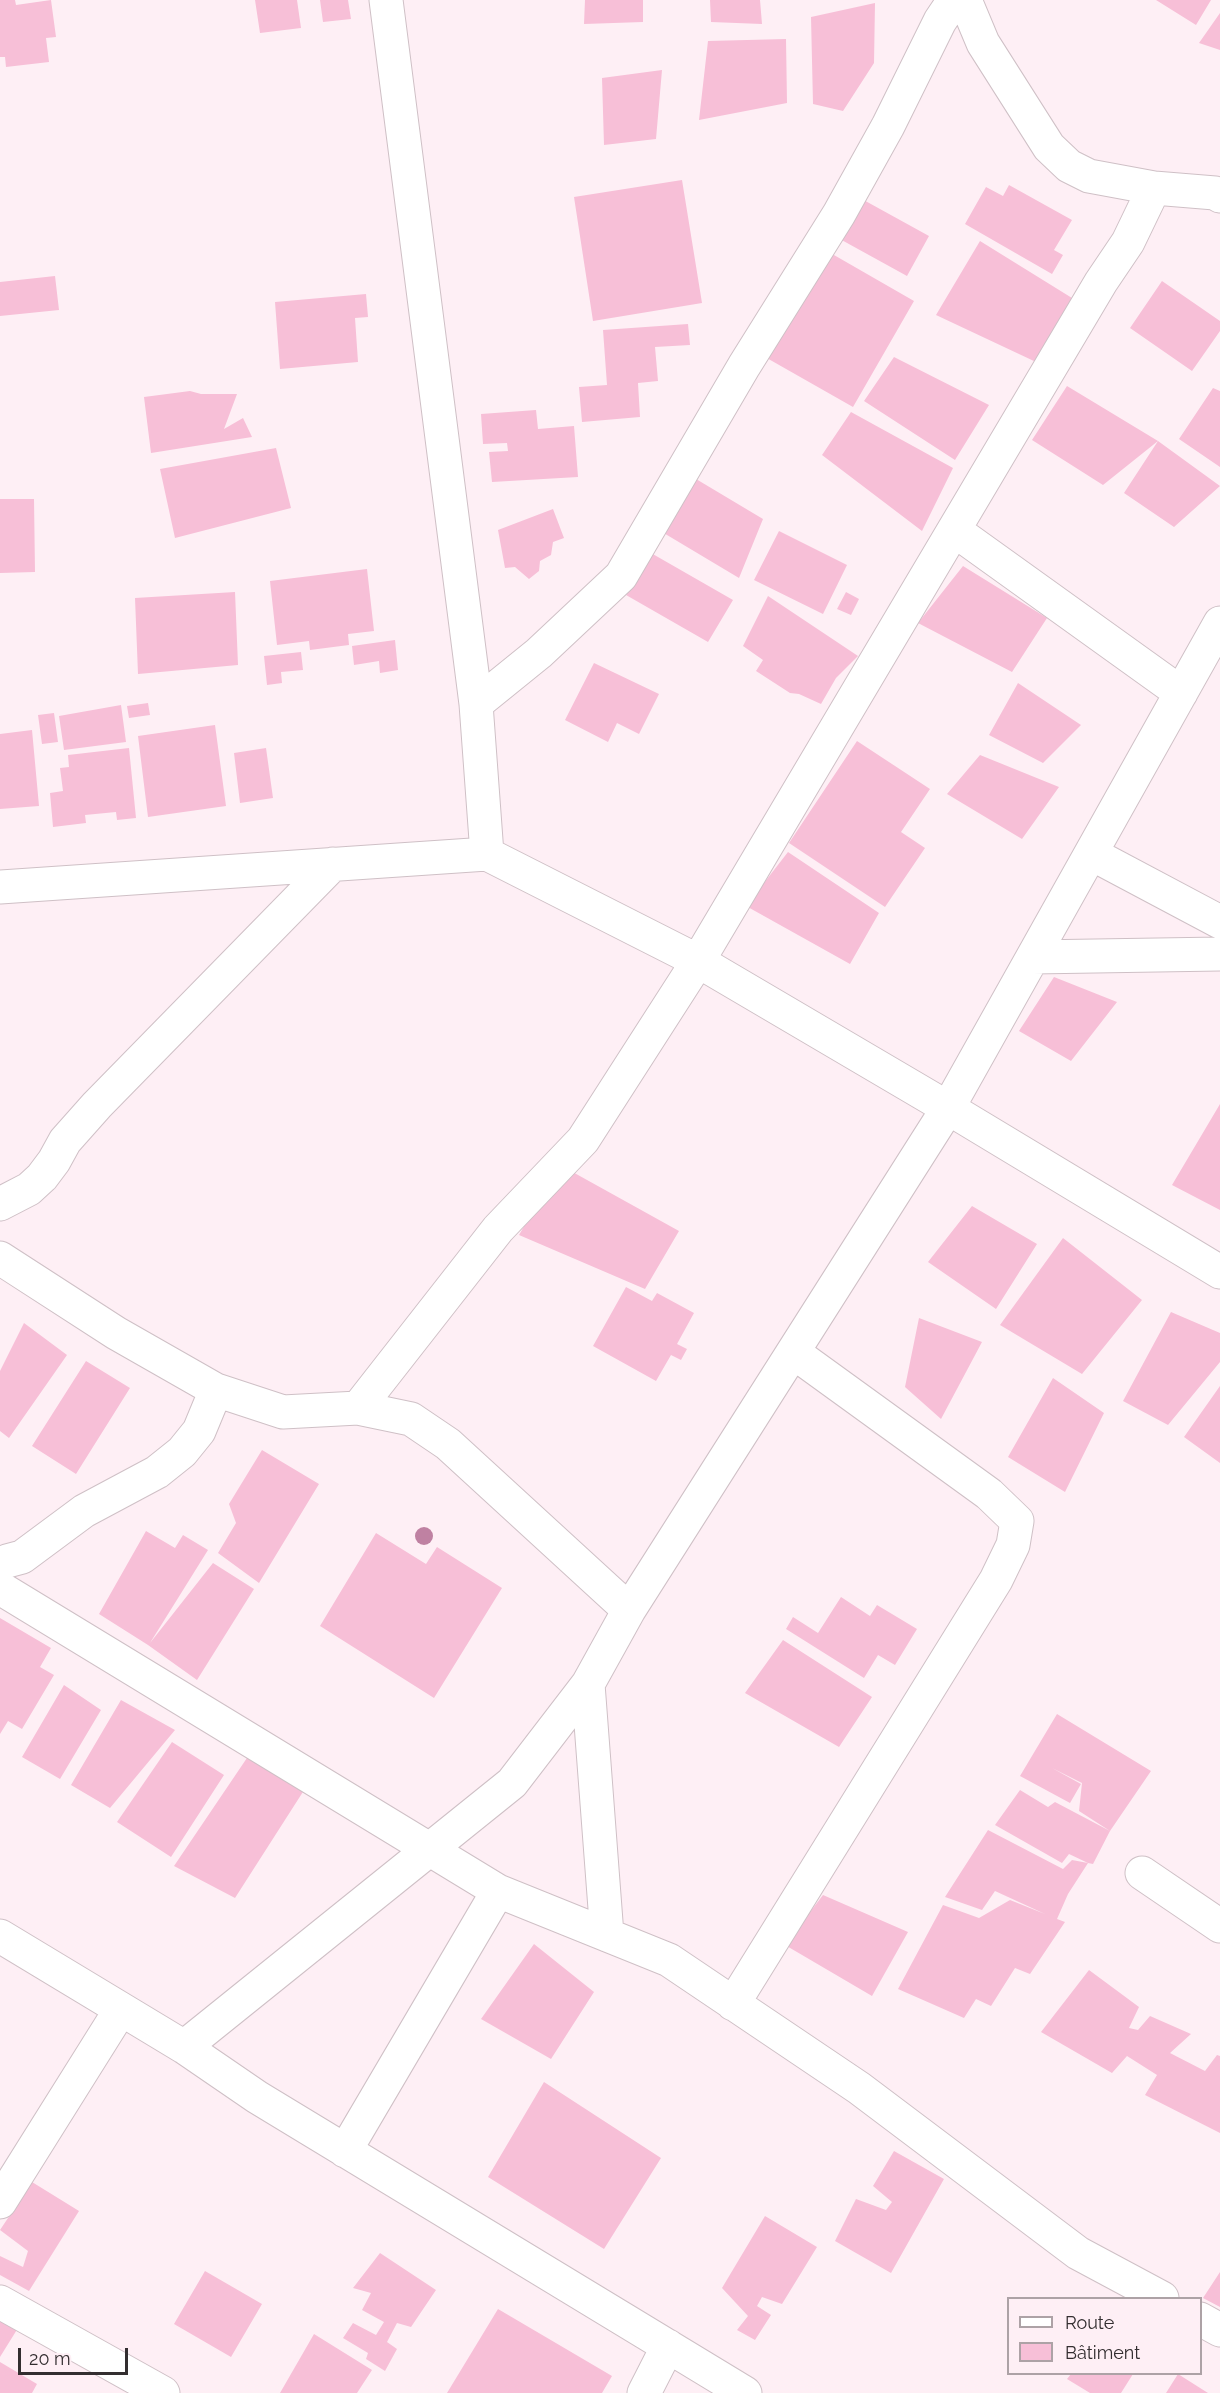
<!DOCTYPE html>
<html>
<head>
<meta charset="utf-8">
<style>
	body { margin:0 }
	#map { position:relative; width:1220px; height:2393px; overflow:hidden; background:#feeff5; font-family:Raleway,sans-serif }
	canvas { display:block }
	.legend { position:absolute; left:1007px; top:2297px; width:195px; height:78px; box-sizing:border-box; background:#feeff5; border:2px solid #ada2a6; margin:0; padding:8px 10px; list-style:none; font-size:18px; color:#332e30 }
	.legend li { display:flex; align-items:center; gap:12px; height:30px }
	.legend b { width:30px; border:2px solid #ada2a6 }
	.scale { position:absolute; left:18px; top:2348px; width:110px; height:27px; box-sizing:border-box; border:3px solid #332e30; border-top:0; padding-left:8px; font-size:18px; line-height:21px; white-space:nowrap; color:#332e30; -webkit-text-stroke:4px #feeff5; paint-order:stroke }
</style>
</head>
<body>
<div id="map">
<canvas width="1220" height="2393"></canvas>
<ul class="legend">
<li><b style="height:8px;background:#fff"></b>Route</li>
<li><b style="height:16px;background:#f7bfd7"></b>Bâtiment</li>
</ul>
<div class="scale">20 m</div>
</div>
<script>
const ctx = document.querySelector('canvas').getContext('2d');
ctx.lineJoin = 'round';
function fill(path, color) { ctx.fillStyle = color; ctx.fill(path, 'evenodd'); }
const toPath = rows => new Path2D(rows.map(r => 'M' + r).join(''));
function trace(path, color, width, dash) { ctx.strokeStyle = color; ctx.lineWidth = width; ctx.lineCap = dash ? 'butt' : 'round'; ctx.setLineDash(dash || []); ctx.stroke(path); }
fill(toPath([
	[0,0,15,0,16,5,51,0,56,37,46,38,49,62,6,67,5,57,0,57],
	[255,0,297,0,301,28,260,33],
	[320,0,348,0,351,19,323,22],
	[585,0,643,0,643,22,584,24],
	[710,0,760,0,762,24,711,22],
	[1156,0,1211,0,1196,25],
	[875,3,874,63,843,111,813,104,811,17],
	[1220,13,1220,50,1199,43],
	[786,39,787,103,699,120,708,41],
	[662,70,656,139,604,145,602,78],
	[682,180,702,303,593,321,574,197],
	[1009,185,1072,220,1054,250,1063,255,1052,274,965,224,986,187,1003,196],
	[860,198,929,236,907,276,838,238],
	[980,241,1072,298,1036,362,936,315],
	[827,251,914,301,853,407,765,357],
	[55,276,59,310,0,316,0,282],
	[1162,281,1220,321,1220,331,1192,371,1130,328],
	[366,294,368,317,355,318,358,362,280,369,275,302],
	[688,324,690,345,655,347,658,381,638,383,640,417,582,422,579,387,607,385,603,330],
	[894,357,989,405,955,460,864,401],
	[1067,386,1158,441,1103,485,1032,440],
	[1213,388,1220,391,1220,467,1179,439],
	[190,391,201,394,237,394,224,429,243,418,252,437,151,453,144,397],
	[536,410,538,429,574,426,578,477,492,482,489,452,508,451,507,443,483,444,481,414],
	[851,412,953,468,922,531,822,455],
	[1158,441,1220,486,1174,527,1124,493],
	[276,448,291,508,175,538,160,469],
	[691,476,763,519,739,578,662,532],
	[0,499,34,499,35,572,0,573],
	[553,509,564,538,553,542,551,555,540,561,539,571,529,579,515,567,505,568,498,530],
	[779,531,847,565,823,614,754,580],
	[651,553,733,600,708,642,626,595],
	[963,566,1047,618,1012,672,918,623],
	[367,569,374,631,348,634,349,645,310,650,309,641,277,645,270,581],
	[235,592,238,665,138,674,135,598],
	[846,592,859,599,851,615,837,609],
	[768,596,858,656,836,678,821,704,799,694,790,693,756,671,763,660,743,646],
	[395,640,398,670,380,673,379,661,354,665,352,646],
	[301,652,303,670,281,672,282,683,267,685,264,656],
	[594,663,659,694,639,734,617,723,608,742,565,720],
	[1018,683,1081,725,1043,763,989,735],
	[148,703,150,715,129,718,127,706],
	[121,705,126,742,64,750,59,716],
	[54,713,58,742,42,744,38,715],
	[215,725,226,806,148,817,138,736],
	[32,730,39,806,0,809,0,734],
	[857,741,930,789,901,832,925,848,885,907,789,843],
	[129,748,136,818,117,820,116,812,85,815,86,823,53,827,50,793,63,791,60,768,69,767,68,755],
	[266,748,273,798,240,803,234,753],
	[980,755,1059,787,1022,839,947,794],
	[788,852,879,913,850,964,746,906],
	[1054,977,1117,1002,1071,1061,1019,1031],
	[1220,1104,1220,1210,1172,1185],
	[560,1165,679,1231,645,1289,519,1235],
	[972,1206,1037,1244,996,1309,928,1262],
	[1063,1238,1142,1300,1082,1374,1000,1325],
	[626,1287,652,1301,657,1293,694,1313,677,1344,687,1349,681,1360,671,1355,656,1381,593,1346],
	[1171,1312,1220,1333,1220,1362,1168,1425,1123,1401],
	[919,1318,982,1342,941,1419,905,1387],
	[24,1323,67,1355,9,1438,0,1431,0,1371],
	[86,1361,130,1388,76,1474,32,1446],
	[1053,1378,1104,1413,1065,1492,1008,1457],
	[1220,1386,1220,1463,1184,1437],
	[262,1450,319,1484,259,1583,218,1553,236,1523,229,1504],
	[146,1531,175,1548,183,1535,208,1550,150,1643,213,1563,254,1589,197,1680,148,1645,99,1614],
	[376,1533,426,1564,437,1547,502,1588,434,1698,320,1626],
	[841,1597,870,1616,877,1605,917,1629,895,1665,878,1655,864,1678,786,1629,793,1617,818,1633],
	[0,1618,51,1648,40,1667,54,1675,22,1729,8,1721,0,1734],
	[783,1640,872,1697,839,1747,745,1693],
	[64,1685,101,1710,60,1779,22,1757],
	[121,1700,175,1730,110,1808,71,1785],
	[1057,1714,1151,1771,1110,1831,1079,1811,1082,1783,1052,1768,1081,1784,1070,1803,1020,1776],
	[172,1742,224,1775,171,1857,117,1822],
	[251,1752,308,1784,235,1898,174,1866],
	[1020,1790,1048,1807,1055,1802,1110,1831,1093,1864,1088,1863,1068,1894,1057,1919,1065,1922,1030,1974,1015,1968,991,2006,976,1999,964,2018,898,1989,943,1905,979,1918,1010,1900,1045,1914,995,1891,982,1910,945,1897,988,1830,1063,1869,1072,1860,1088,1863,1069,1854,1062,1863,995,1825],
	[823,1895,908,1932,872,1996,785,1945],
	[534,1944,594,1992,551,2059,481,2019],
	[1089,1970,1139,2007,1129,2028,1138,2030,1150,2016,1191,2034,1170,2053,1205,2071,1217,2055,1220,2056,1220,2133,1145,2095,1157,2075,1127,2056,1112,2073,1041,2032],
	[544,2082,661,2158,604,2249,488,2177],
	[894,2151,944,2179,891,2273,835,2241,856,2199,886,2210,892,2202,873,2186],
	[32,2182,79,2211,29,2291,0,2275,0,2256,23,2267,28,2251,0,2230],
	[765,2216,817,2247,782,2304,762,2297,757,2306,771,2315,755,2340,737,2330,748,2316,722,2288],
	[380,2253,436,2290,411,2327,397,2323,387,2342,397,2349,385,2371,366,2359,368,2353,343,2338,353,2323,376,2335,384,2322,362,2310,371,2293,353,2288],
	[205,2271,262,2304,231,2357,174,2324],
	[1220,2272,1220,2307,1203,2298],
	[498,2309,612,2376,602,2393,447,2393],
	[0,2317,18,2328,0,2357],
	[314,2334,372,2370,357,2393,280,2393],
	[0,2362,37,2384,32,2393,0,2393],
	[1071,2374,1133,2374,1121,2393,1090,2393,1067,2379],
	[1178,2374,1208,2393,1166,2393]
]), '#f7bfd7');
const minor = toPath([
	[386,0,476,704,487,854],
	[965,0,983,43,1049,147,1069,166,1089,176,1154,188],
	[954,530,1181,693],
	[476,704,539,653,621,576,744,366,839,214,888,126,940,21,954,0],
	[1092,854,1220,922],
	[0,887,487,854,698,961,948,1108,1220,1272],
	[1033,957,1220,954],
	[0,1204,29,1189,42,1177,54,1161,65,1141,97,1105,333,864],
	[0,1258,116,1333,216,1390,283,1412,358,1408,411,1419,448,1444,629,1610],
	[358,1408,498,1229,583,1140,698,961,1101,282,1128,242,1154,188,1215,193,1220,196],
	[0,1565,7,1561,22,1557,84,1511,157,1472,182,1452,199,1431,216,1390],
	[0,1588,498,1891,669,1960,859,2088,1078,2253,1162,2298],
	[588,1684,607,1935],
	[1142,1873,1220,1926],
	[0,1936,184,2047,257,2097,745,2393],
	[733,2004,996,1580,1013,1545,1017,1521,989,1494,793,1352],
	[184,2047,512,1783,588,1684,629,1610,948,1108,1220,623],
	[345,2151,498,1891],
	[0,2202,121,2009],
	[0,2302,163,2393],
	[1200,2319,1220,2330],
	[644,2393,668,2346]
]);
trace(minor, '#cfc0c6', 35);
trace(minor, '#fff', 33);
ctx.fillStyle = '#bf81a2';
for (const [x, y] of [
	[424,1536]
]) { ctx.beginPath(); ctx.arc(x, y, 9, 0, 2 * Math.PI); ctx.fill(); }
</script>
</body>
</html>
